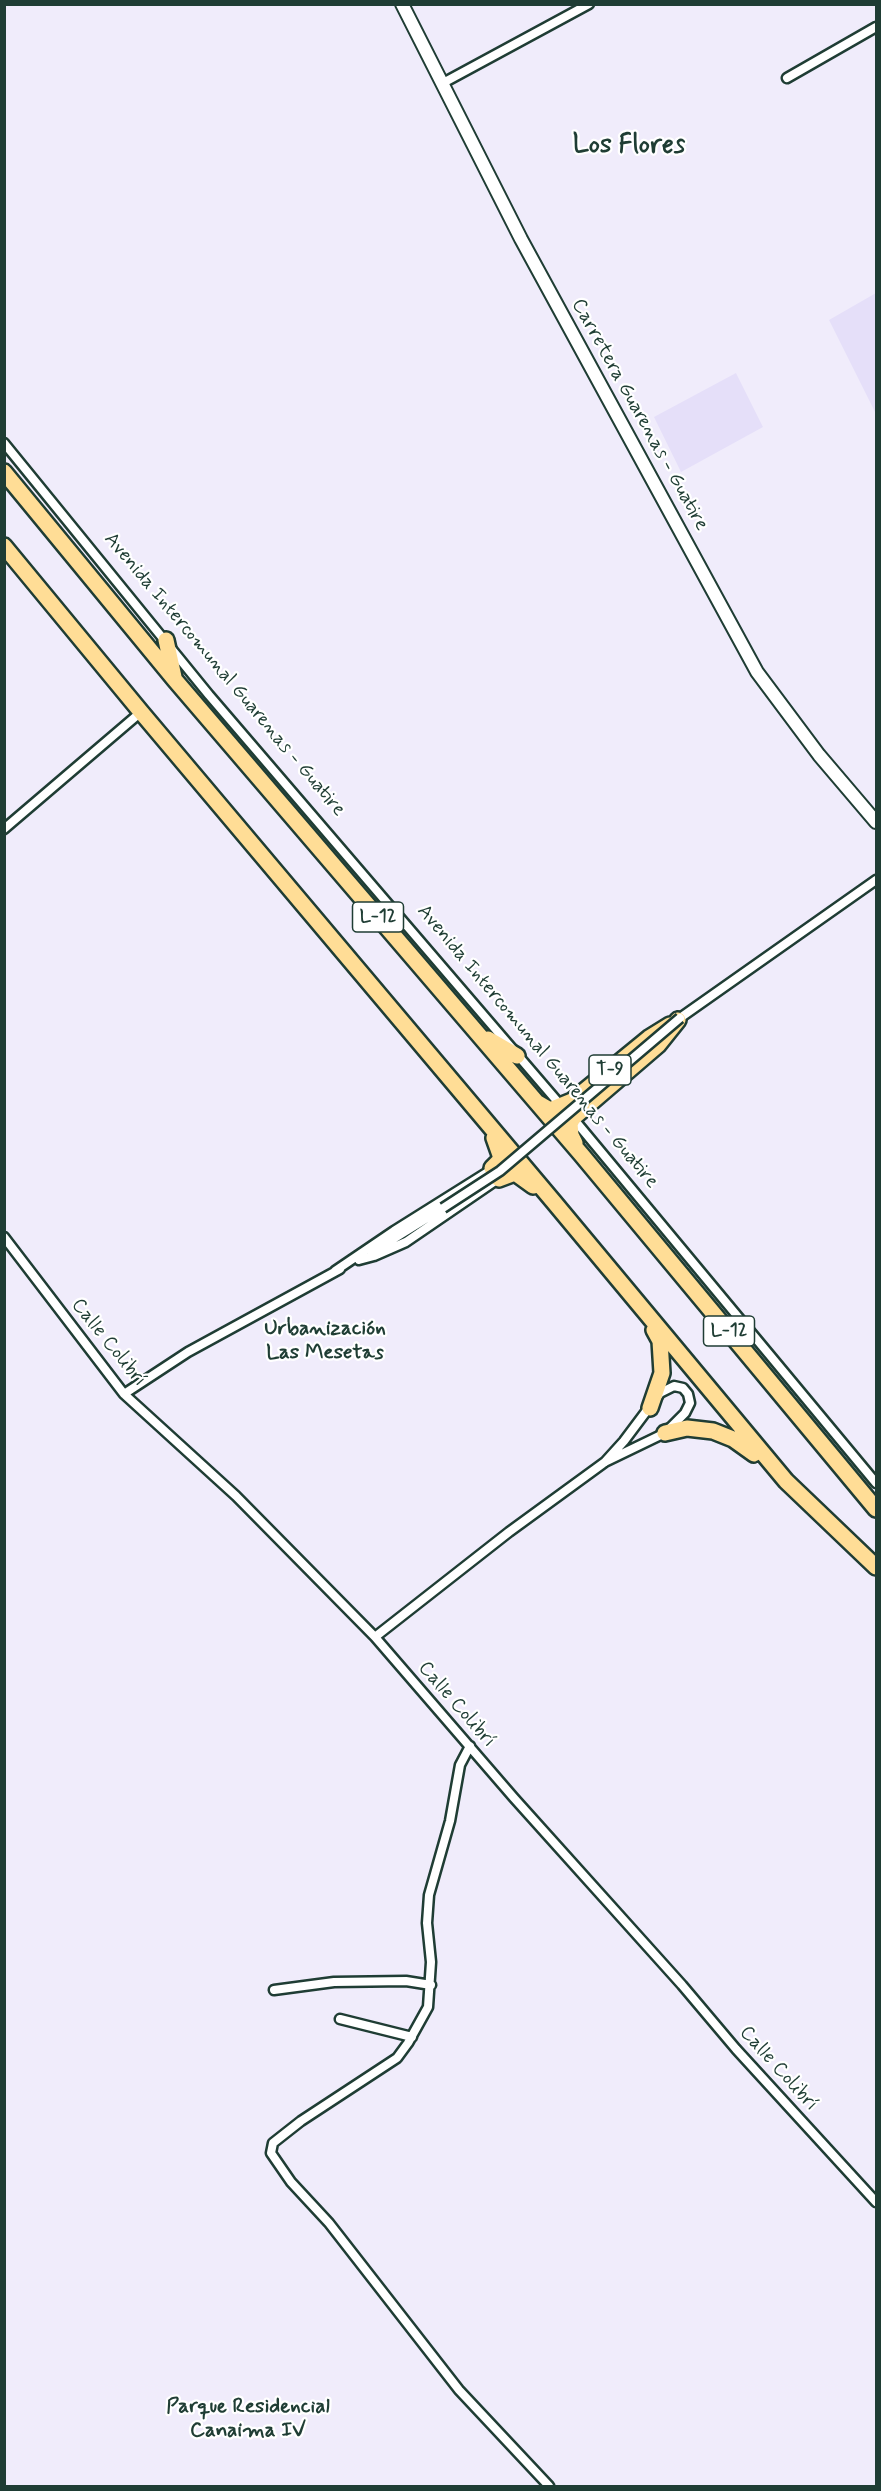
<!DOCTYPE html>
<html>
<head>
<meta charset="utf-8">
<style>
	body { margin:0 }
	#map { position:relative; width:881px; height:2491px; overflow:hidden; background:#f0ecfb; font-family:Mynerve,sans-serif }
	canvas { display:block }
	.frame { position:absolute; inset:0; border:6px solid #1f3d34; pointer-events:none }
</style>
</head>
<body>
<div id="map">
<canvas width="881" height="2491"></canvas>
<div class="frame"></div>
</div>
<script>
const ctx = document.querySelector('canvas').getContext('2d');
ctx.lineJoin = 'round';
function fill(path, color) { ctx.fillStyle = color; ctx.fill(path, 'evenodd'); }
const toPath = rows => new Path2D(rows.map(r => 'M' + r).join(''));
function trace(path, color, width, dash) { ctx.strokeStyle = color; ctx.lineWidth = width; ctx.lineCap = dash ? 'butt' : 'round'; ctx.setLineDash(dash || []); ctx.stroke(path); }
function drawText(font, color, halo, rows, align = 'center') {
  ctx.font = font + ' Mynerve,sans-serif'; ctx.lineWidth = 4.5; ctx.setLineDash([]); ctx.textBaseline = 'middle'; ctx.strokeStyle = halo; ctx.fillStyle = color; for (const [text, x, y, turn = 0] of rows) {
    ctx.save(); ctx.translate(x, y); ctx.rotate((+turn || 0) * Math.PI / 180); ctx.textAlign = isNaN(turn) ? turn : align; if (halo) ctx.strokeText(text, 0, 0); ctx.fillText(text, 0, 0); ctx.restore();
  }
}
fill(toPath([
	[876,293,876,414,829,320],
	[736,373,763,427,681,472,654,417]
]), '#e5dff9');
const street = toPath([
	[787,78,876,27],
	[443,83,589,4],
	[4,443,209,695,563,1108],
	[4,829,141,712],
	[680,1018,876,880],
	[572,1117,876,1483],
	[4,1237,124,1394,236,1496,375,1637,514,1798,682,1985,736,2049,876,2202],
	[372,1252,443,1208],
	[359,1260,374,1256,406,1242,501,1177],
	[335,1271,394,1231,496,1167],
	[124,1394,188,1352,340,1269],
	[375,1637,509,1532,605,1462,665,1433,685,1413,690,1403,688,1394,683,1388,674,1386,660,1393,624,1441,605,1462],
	[470,1746,460,1765,450,1821,429,1895,427,1923,431,1962,428,2007,408,2043,397,2058,301,2121,273,2143,271,2153,291,2182,329,2223,459,2390,549,2486],
	[274,1990,334,1982,406,1981,431,1985],
	[340,2019,412,2037]
]);
const secondary = toPath([
	[402,4,521,239,757,672,819,755,876,822]
]);
const highway = toPath([
	[4,472,175,680,581,1154,876,1509],
	[4,546,141,712,553,1201,786,1481,876,1567],
	[166,640,174,677],
	[488,1039,517,1056],
	[538,1103,550,1110,572,1101,649,1038,670,1025],
	[575,1143,571,1135,570,1124,573,1118,658,1045,678,1020],
	[492,1168,500,1160,500,1155,494,1138],
	[499,1179,515,1173,533,1186],
	[650,1408,662,1373,660,1341,654,1330],
	[665,1433,687,1428,713,1431,733,1439,754,1454]
]);
trace(street, '#1f3d34', 13);
trace(secondary, '#1f3d34', 16);
trace(highway, '#1f3d34', 20);
trace(street, '#fff', 8);
trace(secondary, '#fff', 12);
trace(highway, '#ffdd96', 15);
const streetBridge = toPath([
	[443,1208,500,1171,680,1018]
]);
trace(streetBridge, '#1f3d34', 13, []);
trace(streetBridge, '#fff', 8);
for (const [x, y, w] of [
	[378,917,51],
	[610,1070,42],
	[729,1331,51]
]) { const box = new Path2D(); box.roundRect(x - w / 2, y - 15, w, 30, 4.5); ctx.fillStyle = '#fff'; ctx.fill(box); trace(box, '#1f3d34', 1.5); }
drawText('bold 18px', '#1f3d34', null, [
	["L-12",378,917],
	["T-9",610,1070],
	["L-12",729,1331]
]);
drawText('20px', '#1f3d34', '#fff', [
	["Carretera Guarenas - Guatire",639,415,61],
	["Avenida Intercomunal Guarenas - Guatire",224,675,50],
	["Avenida Intercomunal Guarenas - Guatire",537,1047,50],
	["Calle Colibrí",108,1343,51],
	["Calle Colibrí",456,1705,49],
	["Calle Colibrí",778,2069,48]
]);
drawText('bold 21px', '#1f3d34', '#fff', [
	["Urbanización",325,1330],
	["Las Mesetas",325,1354],
	["Parque Residencial",248,2408],
	["Canaima IV",248,2432]
]);
drawText('bold 26px', '#1f3d34', '#fff', [
	["Los Flores",629,147]
]);
</script>
</body>
</html>
